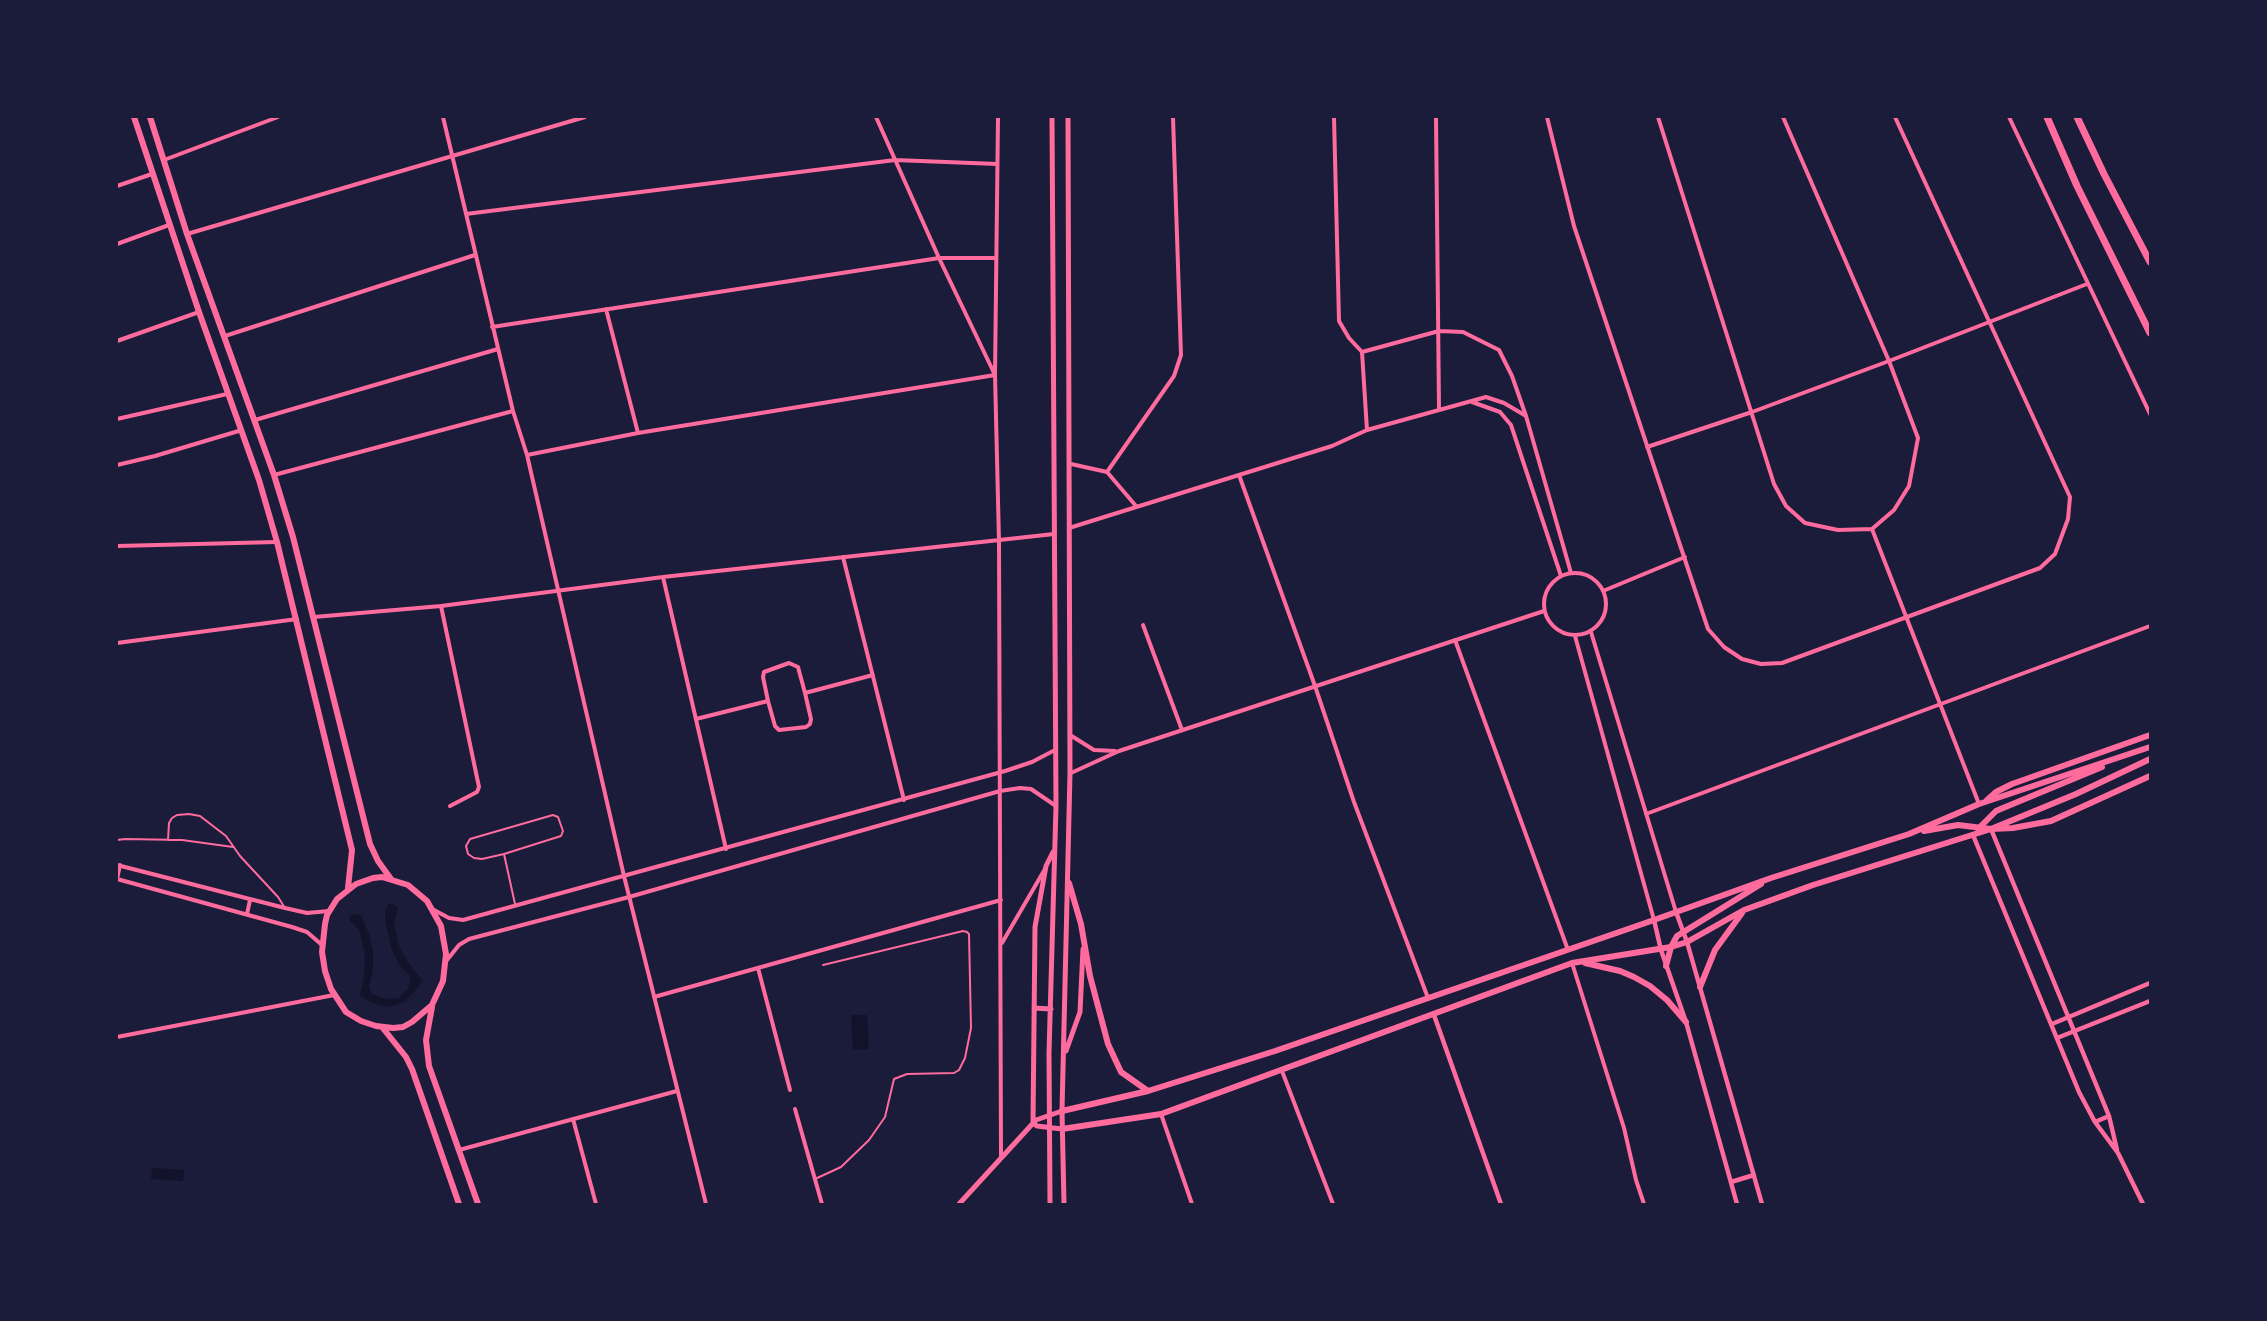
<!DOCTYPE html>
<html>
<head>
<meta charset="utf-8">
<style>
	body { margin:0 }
	#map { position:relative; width:2267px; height:1321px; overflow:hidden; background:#1b1b3a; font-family:"Fira Sans Condensed",sans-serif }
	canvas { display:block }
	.frame { position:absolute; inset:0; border:118px solid #1b1b3a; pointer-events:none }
</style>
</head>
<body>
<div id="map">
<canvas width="2267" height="1321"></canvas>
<div class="frame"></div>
</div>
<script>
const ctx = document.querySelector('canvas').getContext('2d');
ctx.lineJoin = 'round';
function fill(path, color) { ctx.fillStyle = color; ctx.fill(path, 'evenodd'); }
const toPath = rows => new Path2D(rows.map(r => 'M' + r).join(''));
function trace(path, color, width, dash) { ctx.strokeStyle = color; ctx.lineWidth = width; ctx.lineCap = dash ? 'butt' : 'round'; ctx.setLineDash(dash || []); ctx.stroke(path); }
fill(toPath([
	[389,904,393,904,398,908,394,922,399,947,410,965,423,981,405,1002,388,1007,377,1005,360,996,364,976,365,955,359,930,349,920,352,914,361,915,370,937,373,952,373,971,369,987,372,994,385,999,398,998,408,989,411,978,399,964,391,948,385,918,385,909],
	[851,1015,867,1015,869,1049,853,1050],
	[152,1168,184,1170,183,1181,151,1179]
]), '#12122b');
trace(toPath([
	[553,815,558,817,563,831,561,836,504,854,482,859,474,858,468,854,466,846,470,839,553,815],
	[117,840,125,839,182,840,233,847],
	[168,840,169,823,172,818,177,815,189,814,200,816,226,836,240,856,278,897,285,908],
	[504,854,515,904],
	[815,1179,841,1167,869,1140,885,1117,894,1079,907,1074,954,1073,959,1070,965,1058,971,1028,969,934,967,932,963,931,823,965]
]), '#ff6b9d', 2);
trace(toPath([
	[443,117,513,411,527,455,624,876,706,1204],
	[998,117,995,375,999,541,1001,1157],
	[1334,117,1339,321,1349,338,1362,352,1367,430],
	[1436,117,1439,409],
	[1547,117,1574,226,1708,629,1724,647,1742,659,1761,664,1782,663,2040,568,2055,554,2068,519,2070,497,1895,117],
	[1658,117,1774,484,1786,506,1805,523,1838,530,1872,529],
	[1783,117,1889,361,1918,438,1909,486,1894,510,1872,529],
	[2009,117,2150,414],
	[164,160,278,117],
	[117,186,152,174],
	[466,214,895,160,997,164],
	[187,234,585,117],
	[117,244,169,225],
	[606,309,638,433],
	[492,327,939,258,996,258],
	[225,336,475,255],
	[117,341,199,312],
	[1362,352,1439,331,1463,332,1499,350,1512,376,1526,416,1571,573],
	[1472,402,1500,412,1511,425,1561,576],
	[117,419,227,394],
	[255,420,498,349],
	[1647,447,1752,412,1889,361,2087,284],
	[527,455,638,433,995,375,939,258,876,117],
	[1071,464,1107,472,1136,506],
	[117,465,155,456,242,430],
	[1107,472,1174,376,1181,355,1173,117],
	[274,475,513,411],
	[1239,475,1315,686,1354,802,1428,998],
	[1069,528,1332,446,1367,430,1486,397,1504,403,1526,416],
	[1872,529,1979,804],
	[117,546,277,542],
	[843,557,904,800],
	'1544 604a31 31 0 1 1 62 0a31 31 0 1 1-62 0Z',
	[663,577,726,849],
	[1603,591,1685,557],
	[441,606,479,787,477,792,450,806],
	[314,617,441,606,663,577,1054,534],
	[1143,625,1182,730],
	[1591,632,1676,912],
	[1575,636,1654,920],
	[1455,640,1568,950],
	[117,643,297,619],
	[768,701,763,677,764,672,789,663,798,667,805,693],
	[696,719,768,701,775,726,779,730,806,727,810,724,811,719,805,693,873,675],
	[1070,735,1094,750,1115,751],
	[1071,773,1119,751,1544,611],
	[1646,814,2150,626],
	[117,865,285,908,307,913,329,911],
	[117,879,292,927,307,932,322,945],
	[117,879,120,865],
	[434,910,449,918,463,920,1005,771,1032,762,1055,750],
	[247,914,250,900],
	[1002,943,1045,869],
	[447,960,459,945,469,939,629,897,1000,791,1020,788,1031,789,1056,806],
	[1572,963,1624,1128,1636,1180,1644,1204],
	[758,968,790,1090],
	[654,997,1001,900],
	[117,1037,334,995],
	[1282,1071,1333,1204],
	[795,1109,822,1204],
	[1161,1114,1192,1204],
	[573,1119,596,1204],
	[459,1150,677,1091]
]), '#ff6b9d', 4);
trace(toPath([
	[1991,829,2109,1116,2117,1150],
	[1973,835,2079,1092,2095,1122,2118,1153,2143,1204],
	[1676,912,1687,942,1762,1204],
	[1654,920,1661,950,1686,1022,1737,1204],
	[1434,1015,1501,1204],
	[2052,1024,2150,983],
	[2057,1038,2150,1001],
	[2095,1122,2109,1116],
	[1731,1182,1754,1175]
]), '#ff6b9d', 4.5);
trace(toPath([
	[1034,1008,1051,1009],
	[1066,1051,1080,1012,1083,949],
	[1033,1123,1035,927,1046,866,1053,852],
	[1033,1123,1037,1126,1062,1129],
	[959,1204,1036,1120,1062,1111],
	[1050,1204,1049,1053,1056,806,1052,117],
	[1064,1204,1062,1111,1070,773,1068,117]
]), '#ff6b9d', 5);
trace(toPath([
	[134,117,199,312,259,480,277,542,352,850,348,888],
	[150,117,187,234,274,475,293,537,370,844,378,861,391,879],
	[1987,800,1996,792,2012,784,2150,735],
	[1978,829,1996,811,2003,808,2102,767],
	[1924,831,1958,825,1991,829,2013,828,2051,821,2150,776],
	[382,877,408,885,427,901,441,926,446,954,443,981,432,1005,412,1022,403,1027,393,1028,376,1026,361,1021,346,1012,331,989,325,971,322,952,325,924,327,915,337,899,356,884,373,878,382,877],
	[1069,883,1081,924,1090,976,1108,1044,1121,1072,1148,1091],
	[1585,963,1620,971,1634,977,1650,986,1667,1000,1686,1022],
	[1666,966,1671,947,1677,936,1761,884],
	[1700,987,1715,950,1742,913],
	[432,1007,426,1040,429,1066,478,1204],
	[382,1027,406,1057,412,1069,459,1204],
	[1062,1111,1148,1091,1275,1051,1654,920,1771,878,1909,834,1979,804,2150,747],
	[1062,1129,1161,1114,1572,963,1671,947,1687,942,1744,910,1813,885,1991,829,2076,794,2150,759]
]), '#ff6b9d', 6);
trace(toPath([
	[2047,117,2077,186,2150,333],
	[2077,117,2104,174,2150,262]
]), '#ff6b9d', 7);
</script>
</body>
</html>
